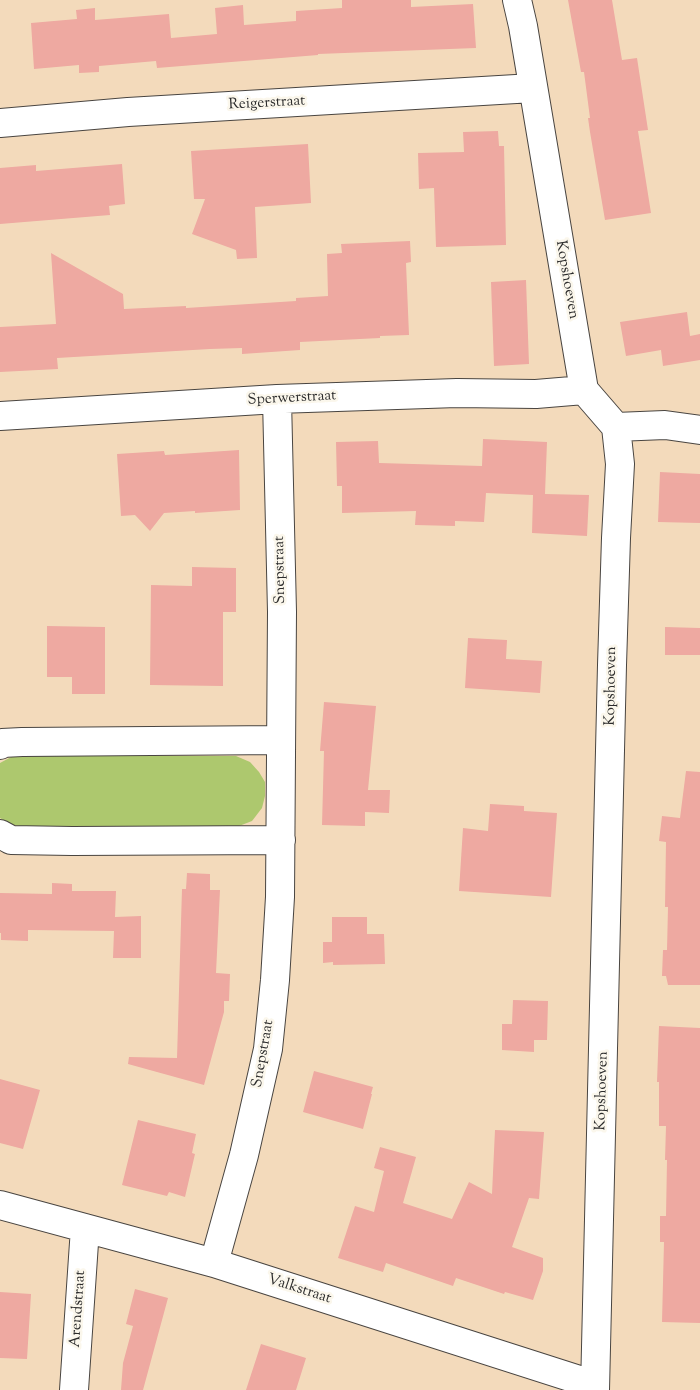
<!DOCTYPE html>
<html>
<head>
<meta charset="utf-8">
<style>
	body { margin:0 }
	canvas { display:block; background:#f3dabb }
</style>
</head>
<body>
<canvas width="700" height="1390"></canvas>
<script>
const ctx = document.querySelector('canvas').getContext('2d');
ctx.lineJoin = 'round';
function fill(path, color) { ctx.fillStyle = color; ctx.fill(path, 'evenodd'); }
const toPath = rows => new Path2D(rows.map(r => 'M' + r).join(''));
function trace(path, color, width, dash) { ctx.strokeStyle = color; ctx.lineWidth = width; ctx.lineCap = dash ? 'butt' : 'round'; ctx.setLineDash(dash || []); ctx.stroke(path); }
function drawText(font, color, halo, rows, align = 'center') {
  ctx.font = font + ' "Sorts Mill Goudy",serif'; ctx.lineWidth = 5; ctx.setLineDash([]); ctx.textBaseline = 'middle'; ctx.strokeStyle = halo; ctx.fillStyle = color; for (const [text, x, y, turn = 0] of rows) {
    ctx.save(); ctx.translate(x, y); ctx.rotate((+turn || 0) * Math.PI / 180); ctx.textAlign = isNaN(turn) ? turn : align; if (halo) ctx.strokeText(text, 0, 0); ctx.fillText(text, 0, 0); ctx.restore();
  }
}
fill(toPath([
	[13,756,236,756,250,762,259,772,265,782,265,796,262,808,252,821,239,826,28,827,11,825,0,818,0,763]
]), '#adc86e');
fill(toPath([
	[342,0,411,0,411,7,473,4,476,48,318,54,318,55,157,68,156,61,99,66,99,72,79,73,79,65,34,69,31,23,77,19,76,10,95,8,95,20,169,14,171,38,217,34,215,8,243,5,244,25,296,21,296,11,342,8],
	[568,0,612,0,622,60,637,58,648,130,638,131,651,213,605,220,590,132,588,118,590,118,584,72,581,72],
	[498,131,499,146,504,146,506,245,436,247,434,188,419,189,418,153,464,152,463,132],
	[308,144,311,203,255,207,257,258,237,259,236,250,192,234,205,199,194,199,191,151],
	[122,164,125,204,109,206,110,215,0,224,0,168,36,165,36,171],
	[410,241,411,262,406,263,409,335,380,336,380,338,300,342,300,350,242,354,242,348,210,349,57,358,58,369,0,372,0,327,56,324,51,253,123,294,124,309,186,306,186,308,296,301,296,298,328,296,327,254,342,253,341,244],
	[526,280,529,364,494,366,491,282],
	[687,312,690,336,700,334,700,360,663,366,661,350,626,356,620,322],
	[483,439,547,442,545,494,589,495,587,536,532,533,533,495,486,493,484,522,455,521,455,526,415,525,416,511,342,513,342,486,337,486,336,442,378,441,379,463,482,466],
	[239,450,240,510,195,513,195,511,164,513,150,531,135,515,121,516,117,454,164,451,165,455],
	[660,472,700,474,700,523,658,522],
	[192,567,236,568,236,612,223,612,223,686,150,685,151,585,192,586],
	[47,626,105,627,105,694,72,694,72,677,47,677],
	[665,627,700,628,700,655,665,655],
	[468,638,507,640,506,659,542,661,540,693,465,688],
	[324,702,376,706,368,790,390,790,389,813,365,812,365,826,322,825,324,751,320,751],
	[686,771,700,772,700,985,668,985,666,976,662,976,663,950,667,950,668,907,665,907,666,842,659,841,662,816,680,818],
	[490,804,524,806,524,811,557,813,551,897,459,891,463,828,488,831],
	[187,873,210,874,210,890,220,890,216,973,230,974,229,1001,224,1001,224,1012,204,1085,128,1064,129,1057,177,1058,182,889,186,889],
	[52,883,72,884,72,891,116,891,115,917,141,916,141,958,113,958,114,931,28,930,28,941,1,940,1,933,0,933,0,893,52,894],
	[332,917,367,917,367,934,384,934,385,964,333,965,333,962,323,963,323,942,332,942],
	[513,1000,548,1001,547,1040,534,1040,534,1052,502,1050,502,1024,512,1024],
	[659,1026,700,1028,700,1323,662,1322,664,1242,660,1242,660,1216,666,1216,667,1160,665,1160,666,1126,659,1126,659,1082,657,1082],
	[314,1071,373,1087,371,1094,372,1094,363,1129,303,1112],
	[0,1079,40,1090,23,1149,0,1143],
	[138,1120,196,1134,192,1153,195,1154,185,1197,169,1192,167,1196,122,1185],
	[495,1130,544,1132,539,1199,529,1198,512,1247,543,1258,543,1271,533,1300,505,1292,504,1294,456,1278,453,1286,386,1263,383,1272,338,1258,355,1206,374,1212,384,1171,374,1168,380,1147,416,1157,403,1203,452,1219,469,1182,492,1194],
	[135,1289,168,1298,143,1390,121,1390,123,1363,133,1326,126,1324],
	[0,1292,31,1294,27,1359,0,1358],
	[261,1344,306,1358,296,1390,246,1390]
]), '#eea9a1');
const minor = toPath([
	[517,0,523,26,584,390,616,427,620,464,616,538,612,665,595,1390],
	[0,123,128,112,533,88],
	[0,416,277,399,457,393,536,394,584,390],
	[616,427,665,425,700,430],
	[0,745,2,743,22,742,281,740],
	[0,834,11,840,72,841,281,840],
	[0,1205,214,1263,595,1385],
	[214,1263,244,1155,268,1049,275,980,280,897,282,612,277,399],
	[74,1390,85,1228]
]);
trace(minor, '#494541', 30);
trace(minor, '#fff', 28);
drawText('15px', '#2b2b2b', '#fbf7ec', [
	["Reigerstraat",267,104,-3],
	["Kopshoeven",566,280,80],
	["Sperwerstraat",292,399,-3],
	["Snepstraat",281,570,-91],
	["Kopshoeven",612,686,-89],
	["Snepstraat",264,1054,-80],
	["Kopshoeven",603,1091,-88],
	["Valkstraat",299,1290,18],
	["Arendstraat",79,1309,-86]
]);
</script>
</body>
</html>
